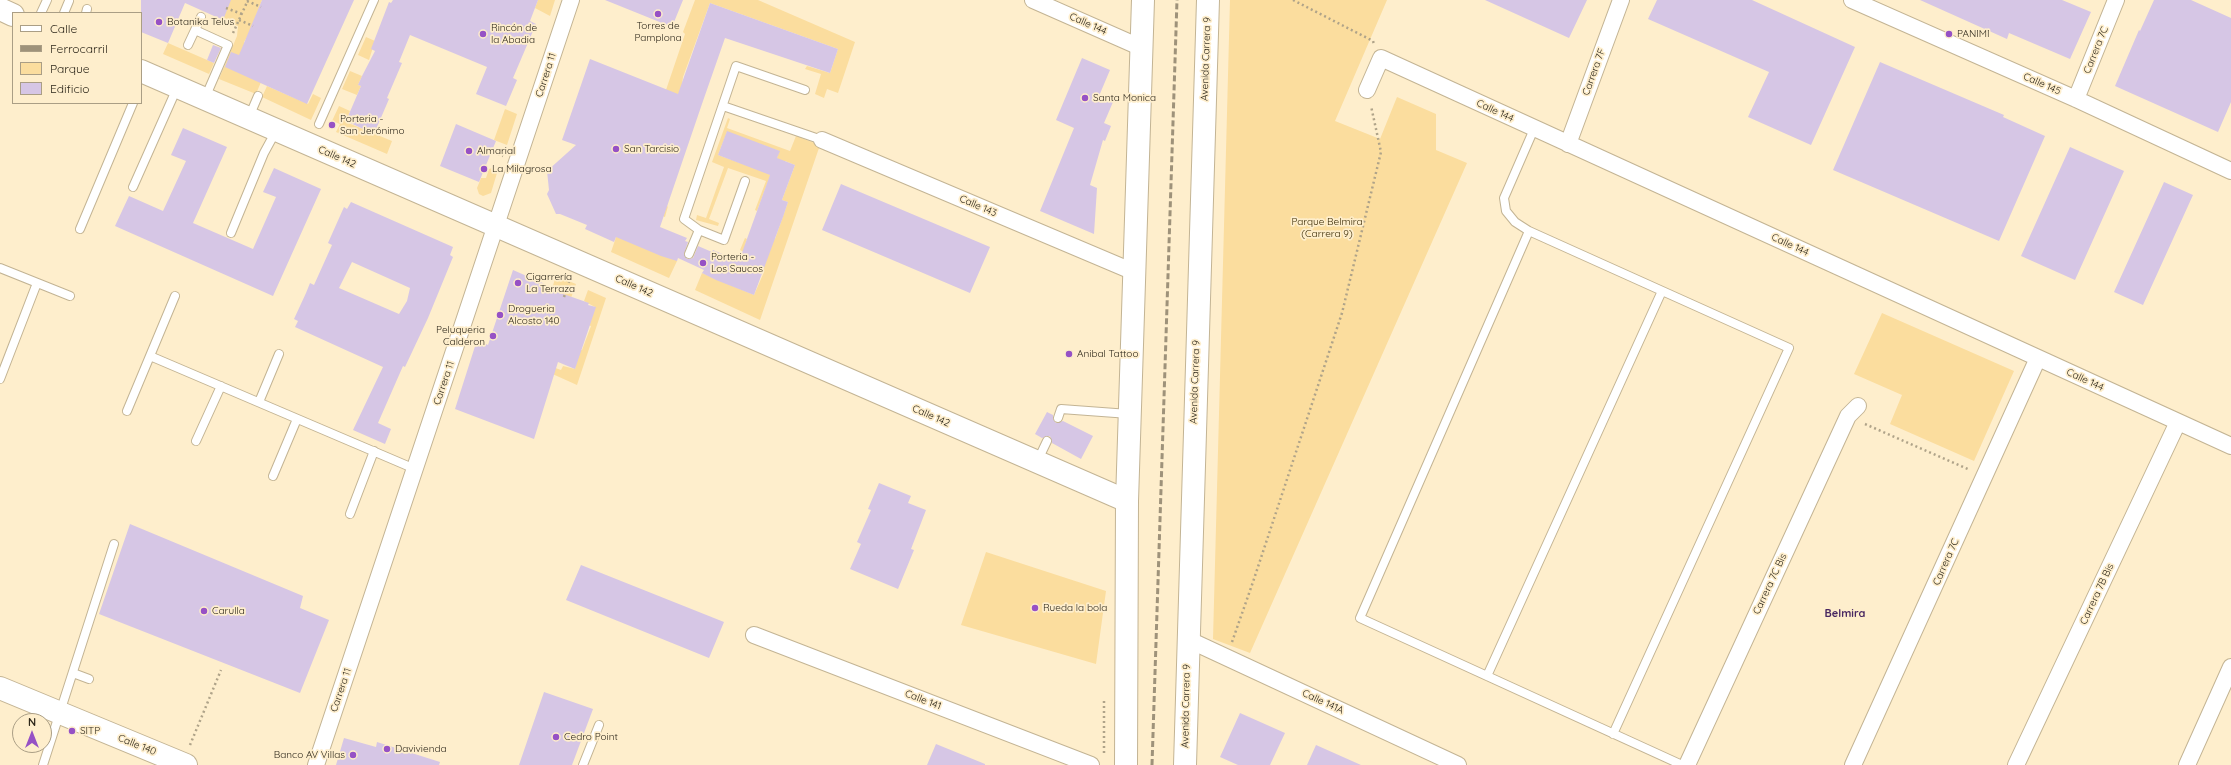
<!DOCTYPE html>
<html>
<head>
<meta charset="utf-8">
<style>
	body { margin:0 }
	#map { position:relative; width:2231px; height:765px; overflow:hidden; background:#feeecc; font-family:Quicksand,sans-serif }
	canvas { display:block }
	.legend { position:absolute; left:12px; top:12px; width:130px; height:92px; box-sizing:border-box; background:#feeecc; border:1px solid #aa9e85; margin:0; padding:5px 7px; list-style:none; font-size:12px; color:#2d271a }
	.legend li { display:flex; align-items:center; gap:8px; height:20px }
	.legend b { width:20px; border:1px solid #aa9e85 }
	.north { position:absolute; left:12px; top:713px; width:40px; height:40px; box-sizing:border-box; background:#feeecc; border:1px solid #aa9e85; border-radius:50%; rotate:0deg; font-size:11px; font-weight:700; line-height:16px; text-align:center; color:#2d271a }
	.north::after { content:''; display:block; margin:auto; width:14px; height:18px; background:#9651c5; clip-path:polygon(50% 0,100% 100%,50% 72%,0 100%) }
</style>
</head>
<body>
<div id="map">
<canvas width="2231" height="765"></canvas>
<ul class="legend">
<li><b style="height:5px;background:#fff"></b>Calle</li>
<li><b style="height:5px;background:#9e927a"></b>Ferrocarril</li>
<li><b style="height:11px;background:#fbdd9e"></b>Parque</li>
<li><b style="height:11px;background:#d6c6e5"></b>Edificio</li>
</ul>
<div class="north">N</div>
</div>
<script>
const ctx = document.querySelector('canvas').getContext('2d');
ctx.lineJoin = 'round';
function fill(path, color) { ctx.fillStyle = color; ctx.fill(path, 'evenodd'); }
const toPath = rows => new Path2D(rows.map(r => 'M' + r).join(''));
function trace(path, color, width, dash) { ctx.strokeStyle = color; ctx.lineWidth = width; ctx.lineCap = dash ? 'butt' : 'round'; ctx.setLineDash(dash || []); ctx.stroke(path); }
function drawText(font, color, halo, rows, align = 'center') {
  ctx.font = font + ' Quicksand,sans-serif'; ctx.lineWidth = 3.5; ctx.setLineDash([]); ctx.textBaseline = 'middle'; ctx.strokeStyle = halo; ctx.fillStyle = color; for (const [text, x, y, turn = 0] of rows) {
    ctx.save(); ctx.translate(x, y); ctx.rotate((+turn || 0) * Math.PI / 180); ctx.textAlign = isNaN(turn) ? turn : align; if (halo) ctx.strokeText(text, 0, 0); ctx.fillText(text, 0, 0); ctx.restore();
  }
}
fill(toPath([
	[229,0,262,0,249,34,244,42,261,82,256,94,219,79,237,36,238,26,223,20],
	[538,0,555,0,550,16,535,8],
	[695,0,758,0,855,42,838,93,827,89,824,98,815,94,821,74,805,69,807,66,830,73,838,49,710,3,683,77,667,207,668,206,665,217,662,216,658,225,677,261,669,278,611,252,685,34,683,32],
	[1230,0,1387,0,1335,121,1380,139,1397,97,1436,114,1436,150,1467,163,1250,653,1213,639],
	[366,37,375,41,369,60,358,55],
	[168,43,214,63,209,74,163,54],
	[350,71,362,76,358,85,361,86,357,95,342,89],
	[267,86,308,104,313,94,321,98,311,120,262,97],
	[339,106,350,111,346,122,392,141,387,154,336,132,340,124,332,121],
	[505,109,517,114,507,145,494,140],
	[728,118,730,119,727,128,790,151,796,136,820,145,760,320,695,290,702,273,754,295,764,272,741,262,746,253,740,250,745,238,747,239,745,245,775,239,788,202,782,200,795,165,785,161,784,164,776,161,779,151,727,132,718,155,771,174,757,211,755,210,766,181,728,168,709,219,719,223,718,226,696,220,697,215,706,218,724,167,712,162],
	[492,168,497,173,491,193,483,196,479,194,477,188,481,178,486,178,489,169],
	[556,276,576,284,547,365,561,370,563,366,575,369,579,350,582,350,591,326,588,325,595,307,584,301,588,290,606,298,577,385,528,363],
	[1882,313,2014,371,1974,461,1890,424,1902,395,1854,374],
	[986,552,1106,591,1096,664,961,625]
]), '#fbdd9e');
fill(toPath([
	[141,0,231,0,223,20,185,3,168,43,141,32],
	[262,0,354,0,307,104,225,67,231,52,239,55],
	[393,0,538,0,530,21,536,24,513,78,517,80,506,106,476,94,487,67,410,35,399,62,402,63,387,98,389,99,374,134,346,121,361,86,358,85,362,76,375,51,371,49,389,2,391,3],
	[605,0,683,0,672,27],
	[1485,0,1587,0,1569,38],
	[1657,0,1752,0,1855,47,1811,145,1748,117,1769,72,1648,19],
	[1920,0,2062,0,2091,12,2070,59,2009,33,2007,39],
	[2154,0,2191,0,2231,18,2231,102,2218,132,2115,86,2139,30,2140,31],
	[710,3,838,49,830,73,725,38,703,101,660,227,687,238,685,241,688,242,684,254,687,259,693,258,698,246,712,252,713,250,739,261,770,175,718,155,727,131,780,151,777,158,795,165,782,200,788,202,783,217,754,295,716,280,702,273,704,270,678,258,677,261,661,256,616,237,614,242,585,229,587,225,560,214,556,214,547,194,549,190,547,171,576,145,562,140,590,59,678,94],
	[213,45,221,48,214,63,207,60],
	[1082,58,1110,70,1099,96,1113,102,1104,123,1111,126,1105,141,1103,140,1090,185,1097,188,1094,234,1040,211,1074,128,1056,120],
	[1880,62,2004,115,2003,117,2045,136,1999,241,1833,170],
	[456,124,496,141,479,182,440,166],
	[183,128,227,147,193,223,253,249,276,197,263,192,274,168,321,189,273,296,115,226,129,196,163,211,186,161,171,155],
	[2070,147,2124,171,2075,280,2021,256],
	[2164,182,2193,195,2143,305,2114,292],
	[841,184,990,247,970,293,822,230],
	[351,202,453,247,450,255,453,257,428,318,405,367,403,366,378,423,391,429,385,444,353,430,383,367,295,327,298,321,294,319,306,293,310,283,314,285,332,245,328,243,344,207,347,209],
	[352,262,410,288,407,301,399,314,339,288],
	[513,270,545,284,544,286,552,290,589,303,588,305,596,307,575,369,558,362,534,439,455,409,477,340,488,345],
	[1047,412,1053,415,1053,419,1056,423,1063,421,1093,436,1081,459,1052,443,1050,436,1042,438,1035,434],
	[879,483,911,496,908,503,926,510,911,549,914,550,898,589,850,569,861,544,857,542,871,510,868,509],
	[130,524,303,596,300,608,329,620,300,693,99,614],
	[581,565,724,622,709,658,566,600],
	[544,692,593,709,572,765,519,765],
	[1240,713,1285,733,1270,765,1238,765,1220,757],
	[344,738,376,747,377,742,440,762,439,765,336,765],
	[936,744,985,764,985,765,927,765],
	[1316,745,1361,765,1307,765]
]), '#d6c6e5');
const lane = toPath([
	[41,13,47,0],
	[64,13,69,1],
	[86,13,87,9],
	[201,17,195,30,228,45,205,98],
	[188,45,195,30],
	[723,106,822,140],
	[249,117,258,96],
	[319,124,374,0],
	[1534,129,1504,198,1506,211,1515,222,1529,231,1789,348,1613,734],
	[133,187,177,88],
	[80,229,133,103],
	[699,230,684,219,736,66,805,90],
	[1529,231,1360,618,1682,765],
	[231,233,264,153,276,131],
	[689,254,699,230,724,240,745,181],
	[0,268,70,296],
	[150,356,415,469],
	[0,379,37,283],
	[259,402,279,354],
	[127,411,175,296],
	[1058,418,1061,409,1129,414],
	[196,441,221,386],
	[1037,462,1047,441],
	[273,476,297,419],
	[350,514,374,451],
	[73,673,89,679],
	[1487,676,1662,291],
	[43,765,114,544],
	[583,765,599,725]
]);
const street = toPath([
	[1033,0,1142,48],
	[1852,0,2076,99,2231,171],
	[1367,90,1381,58,2231,446],
	[2076,99,2116,0],
	[822,140,1134,272],
	[1568,144,1621,0],
	[754,635,1091,765],
	[1187,639,1458,765],
	[316,765,571,0],
	[1687,765,1848,416,1858,406],
	[1853,765,2038,358],
	[2016,765,2178,422],
	[2187,765,2231,667]
]);
const secondary = toPath([
	[0,9,13,15],
	[141,71,1127,501],
	[0,688,186,765]
]);
const primary = toPath([
	[1126,765,1127,501,1143,0],
	[1185,765,1208,0]
]);
trace(lane, '#c3b494', 10);
trace(street, '#c3b494', 18);
trace(secondary, '#c3b494', 24);
trace(primary, '#c3b494', 24);
trace(toPath([
	[1293,0,1373,41,1374,44],
	[247,1,261,7],
	[226,8,242,14],
	[239,20,253,26],
	[233,33,248,0],
	[493,152,503,156],
	[564,297,569,282],
	[1865,424,1970,470],
	[1232,642,1253,582,1342,313,1381,152,1371,106],
	[190,745,221,670],
	[1104,753,1104,700]
]), '#afa389', 2.5, [2, 3]);
trace(lane, '#fff', 8);
trace(street, '#fff', 16);
trace(secondary, '#fff', 22);
trace(primary, '#fff', 22);
trace(toPath([
	[1152,765,1177,0]
]), '#9e927a', 3, [6, 3]);
for (const [x, y, r, color] of [
	[658,14,4,"#9651c5"],
	[159,22,4,"#9651c5"],
	[483,34,4,"#9651c5"],
	[1949,34,4,"#9651c5"],
	[1085,98,4,"#9651c5"],
	[332,125,4,"#9651c5"],
	[616,149,4,"#9651c5"],
	[469,151,4,"#9651c5"],
	[484,169,4,"#9651c5"],
	[703,263,4,"#9651c5"],
	[518,283,4,"#9651c5"],
	[500,315,4,"#9651c5"],
	[493,336,4,"#9651c5"],
	[1069,354,4,"#9651c5"],
	[1035,608,4,"#9651c5"],
	[204,611,4,"#9651c5"],
	[72,731,4,"#9651c5"],
	[556,737,4,"#9651c5"],
	[387,749,4,"#9651c5"],
	[353,755,4,"#9651c5"]
]) { const dot = new Path2D(); dot.arc(x, y, r, 0, 2 * Math.PI); ctx.fillStyle = color; ctx.fill(dot); trace(dot, '#feeecc', 1.5); }
drawText('10px', '#2d271a', '#feeecc', [
	["Botanika Telus",167,22],
	["Torres de",658,26,"center"],
	["Pamplona",658,38,"center"],
	["Rincón de",491,28],
	["la Abadia",491,40],
	["PANIMI",1957,34],
	["Santa Monica",1093,98],
	["Porteria -",340,119],
	["San Jerónimo",340,131],
	["San Tarcisio",624,149],
	["Almarial",477,151],
	["La Milagrosa",492,169],
	["Porteria -",711,257],
	["Los Saucos",711,269],
	["Cigarrería",526,277],
	["La Terraza",526,289],
	["Drogueria",508,309],
	["Alcosto 140",508,321],
	["Peluqueria",485,330,"right"],
	["Calderon",485,342,"right"],
	["Anibal Tattoo",1077,354],
	["Rueda la bola",1043,608],
	["Carulla",212,611],
	["SITP",80,731],
	["Cedro Point",564,737],
	["Davivienda",395,749],
	["Banco AV Villas",345,755,"right"]
], 'left');
drawText('10px', '#2d271a', '#feeecc', [
	["Calle 144",1088,24,24],
	["Carrera 7C",2096,50,-68],
	["Avenida Carrera 9",1206,59,-88],
	["Carrera 7F",1594,72,-70],
	["Carrera 11",546,75,-72],
	["Calle 145",2042,84,24],
	["Calle 144",1495,111,25],
	["Calle 142",337,157,24],
	["Calle 143",978,206,23],
	["Calle 144",1790,245,25],
	["Calle 142",634,286,24],
	["Calle 144",2085,380,25],
	["Avenida Carrera 9",1195,382,-88],
	["Carrera 11",444,383,-71],
	["Calle 142",931,416,24],
	["Carrera 7C",1946,562,-66],
	["Carrera 7C Bis",1770,584,-65],
	["Carrera 7B Bis",2097,594,-65],
	["Carrera 11",341,690,-71],
	["Calle 141",923,700,21],
	["Calle 141A",1323,702,25],
	["Avenida Carrera 9",1186,706,-89],
	["Calle 140",137,745,22]
]);
drawText('10px', '#392903', '#feeecc', [
	["Parque Belmira",1327,222],
	["(Carrera 9)",1327,234]
]);
drawText('bold 11px', '#492861', '#feeecc', [
	["Belmira",1845,614]
]);
</script>
</body>
</html>
